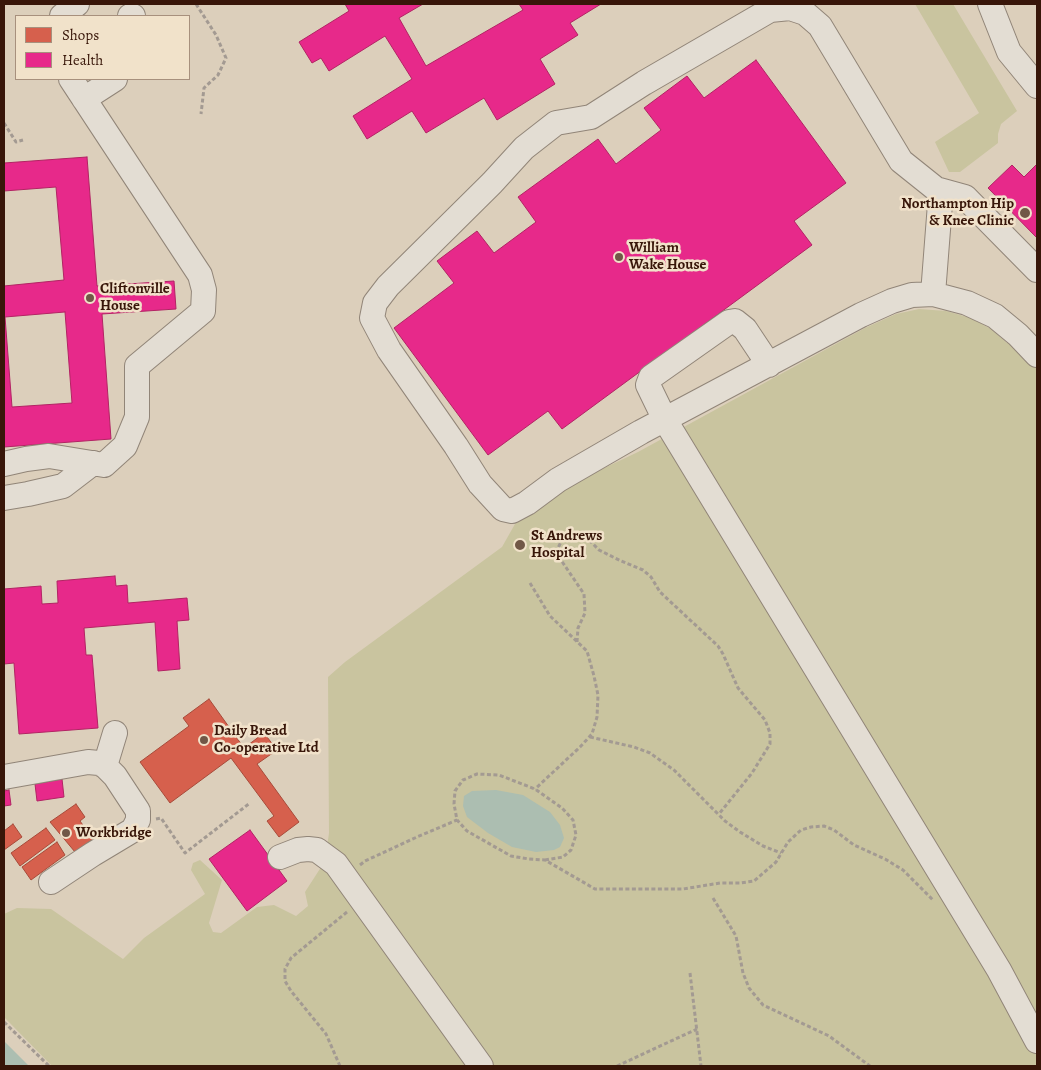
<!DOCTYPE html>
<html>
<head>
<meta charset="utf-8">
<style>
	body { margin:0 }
	#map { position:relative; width:1041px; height:1070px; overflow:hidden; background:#dccfbb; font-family:Alegreya,serif }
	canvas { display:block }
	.frame { position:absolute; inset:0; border:5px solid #381609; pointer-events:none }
	.legend { position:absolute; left:15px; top:15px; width:175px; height:65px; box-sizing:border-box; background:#f1e2ca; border:1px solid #a7907d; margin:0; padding:6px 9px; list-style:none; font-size:15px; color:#381609 }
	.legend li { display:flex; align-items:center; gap:10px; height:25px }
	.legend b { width:25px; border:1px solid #a7907d }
</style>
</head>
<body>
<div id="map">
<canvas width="1041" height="1070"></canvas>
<div class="frame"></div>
<ul class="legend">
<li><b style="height:14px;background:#d6604d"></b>Shops</li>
<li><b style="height:14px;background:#e7298a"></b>Health</li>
</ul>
</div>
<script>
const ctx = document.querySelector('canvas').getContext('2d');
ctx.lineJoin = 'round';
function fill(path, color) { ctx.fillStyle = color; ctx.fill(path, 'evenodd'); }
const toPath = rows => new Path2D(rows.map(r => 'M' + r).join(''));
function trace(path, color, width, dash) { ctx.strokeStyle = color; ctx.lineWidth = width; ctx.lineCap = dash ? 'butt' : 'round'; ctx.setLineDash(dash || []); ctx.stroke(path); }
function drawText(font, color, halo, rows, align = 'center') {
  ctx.font = font + ' Alegreya,serif'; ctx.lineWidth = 5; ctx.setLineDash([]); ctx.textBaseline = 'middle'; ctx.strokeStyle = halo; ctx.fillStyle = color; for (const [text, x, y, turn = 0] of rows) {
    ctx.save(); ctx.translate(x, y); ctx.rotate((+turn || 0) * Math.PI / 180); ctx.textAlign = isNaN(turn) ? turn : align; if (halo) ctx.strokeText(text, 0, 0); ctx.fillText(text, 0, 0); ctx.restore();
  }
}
fill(toPath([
	[915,4,953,4,1017,111,1001,124,998,134,998,143,960,172,949,172,935,142,979,113],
	[919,309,946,311,971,318,991,329,1007,343,1011,340,1037,365,1037,1066,52,1066,4,1017,4,914,17,908,51,909,123,959,144,938,205,894,191,870,193,863,200,860,222,880,209,923,213,932,221,933,257,907,274,905,296,916,308,906,305,892,325,861,329,833,328,677,345,662,502,547,515,524,581,479,638,452,865,328,896,314]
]), '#c9c49f');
fill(toPath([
	[496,790,523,795,550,812,560,825,564,838,560,847,554,850,536,852,512,847,488,833,467,817,463,806,464,796,472,791],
	[4,1041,29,1066,4,1066]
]), '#acbeb1');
const shops = toPath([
	[209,699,244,748,264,733,277,750,257,764,299,822,279,837,267,821,274,816,231,758,170,803,140,762,189,726,183,718,209,699],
	[76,804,85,817,80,821,93,839,75,852,50,822,76,804],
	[13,824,22,837,4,850,4,831,13,824],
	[46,828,55,840,20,866,11,853,46,828],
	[57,842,65,855,31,880,22,867,57,842]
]);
fill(shops, '#d6604d');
trace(shops, '#a74a39', 1);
const health = toPath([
	[345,4,423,4,399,18,426,66,523,10,519,4,601,4,570,23,578,35,540,59,555,84,497,120,484,98,426,133,412,111,367,139,353,116,412,79,385,36,329,71,321,58,312,63,299,42,349,11,345,4],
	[756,60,846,183,794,221,812,245,562,429,548,411,488,455,394,328,454,283,437,261,477,231,494,253,536,222,518,197,598,139,616,164,661,130,644,108,687,76,704,98,756,60],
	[87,157,97,286,174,281,176,309,102,314,111,439,4,447,4,286,64,280,56,187,4,191,4,163,87,157],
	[65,312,72,403,12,407,5,317,65,312],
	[1037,164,1037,238,988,188,1012,165,1024,177,1037,164],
	[115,576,116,586,127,585,128,603,187,598,189,620,177,621,180,669,158,671,155,622,84,628,86,655,92,655,98,728,19,734,14,663,4,664,4,589,41,586,42,604,58,603,57,581,115,576],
	[62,779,64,797,37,801,35,784,62,779],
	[9,790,11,805,4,806,4,791,9,790],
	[250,830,287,881,247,911,209,859,250,830]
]);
fill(health, '#e7298a');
trace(health, '#b22363', 1);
const minor = toPath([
	[990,4,1009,52,1037,86],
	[62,16,77,4],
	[130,16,133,16],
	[84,99,115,79],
	[1037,270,965,197,936,189,901,161,820,26,805,13,790,8,770,10,644,83,591,117,556,123,524,148,492,183,388,286,375,303,372,318,389,350,456,446,480,484,503,509,512,511,527,503,558,480,641,432,861,315,892,301,912,295,933,294,967,303,995,316,1018,335,1037,355],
	[933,294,941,191],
	[769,365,745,329,735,321,729,322,651,377,648,385,665,420,999,970,1037,1041],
	[4,464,26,459,49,456,104,465,125,446,137,417,137,366,203,311,204,290,200,275,71,79],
	[4,498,28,494,63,486,93,463],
	[105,766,115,733],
	[4,777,88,762,99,763,105,766,115,776,138,811,138,820,133,830,93,854,51,882],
	[280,857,298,850,308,849,317,850,336,864,481,1066]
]);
trace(minor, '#918578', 26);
trace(toPath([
	[196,4,216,35,226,58,218,75,204,88,201,114],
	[4,123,16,142,23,140],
	[530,583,550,616,587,651,594,676,598,695,597,717,592,734,580,747,535,789],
	[577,642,578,628,585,613,584,594,563,563,558,548,562,540,573,533,586,537,599,550,621,561,643,570,651,577,660,592,718,646,723,654,738,688,765,720,770,733,770,744,752,773,719,814],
	[590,737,634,747,650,753,674,770,725,821,740,832,763,846,781,853],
	[156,819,161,818,185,853,250,803],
	[545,860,563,857,571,850,576,835,573,820,562,808,535,789,499,775,477,774,463,780,455,791,454,804,457,820,467,831,511,856,529,859,545,860,595,889,683,889,720,883,740,883,754,881,776,862,788,842,801,830,811,827,824,826,834,830,854,845,885,859,903,870,933,900],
	[360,865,365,861,417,837,457,820],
	[713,898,736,936,743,973,749,988,763,1005,829,1036,870,1066],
	[690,973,701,1066],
	[4,1022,49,1066],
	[340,1066,326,1034,291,991,285,981,285,969,291,958,347,912],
	[617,1066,697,1029]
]), '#a39a92', 3, [4, 2.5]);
trace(minor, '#e3ddd3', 24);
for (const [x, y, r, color] of [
	[1025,213,6,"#715747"],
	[619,257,5,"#715747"],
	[90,298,5,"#715747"],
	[520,545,6,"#715747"],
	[204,740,5,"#715747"],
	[66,833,5,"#715747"]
]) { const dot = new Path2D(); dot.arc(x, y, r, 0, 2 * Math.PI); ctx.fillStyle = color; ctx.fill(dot); trace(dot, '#f1e2ca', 2); }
drawText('bold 15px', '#381609', '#f1e2ca', [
	["Northampton Hip",1014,204,"right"],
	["& Knee Clinic",1014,221,"right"],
	["William",629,248],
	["Wake House",629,265],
	["Cliftonville",100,289],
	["House",100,306],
	["St Andrews",531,536],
	["Hospital",531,553],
	["Daily Bread",214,731],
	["Co-operative Ltd",214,748],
	["Workbridge",76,833]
], 'left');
</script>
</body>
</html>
